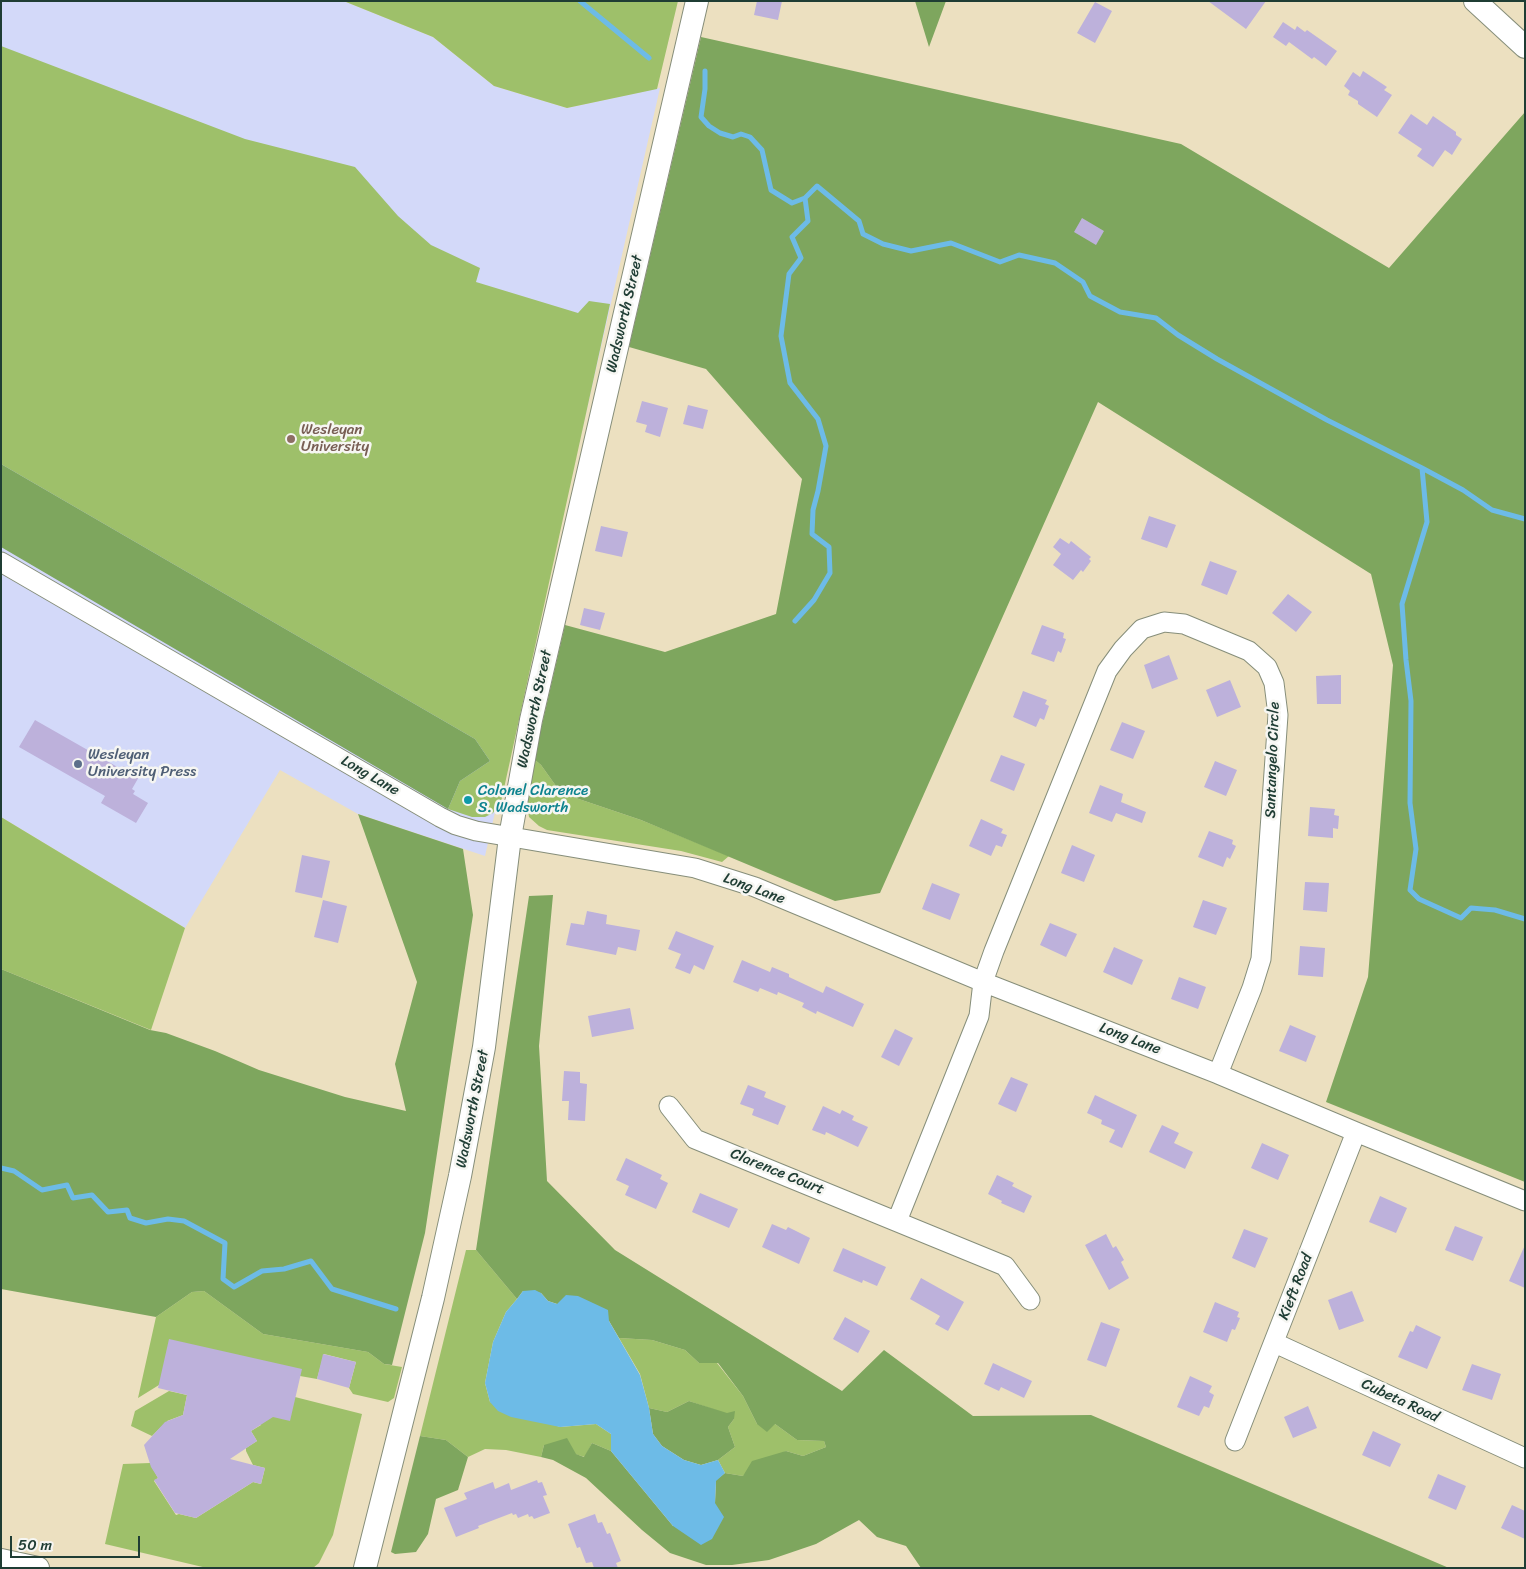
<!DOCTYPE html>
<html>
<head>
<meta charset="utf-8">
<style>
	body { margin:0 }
	#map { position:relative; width:1526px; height:1569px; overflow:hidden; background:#ece0c0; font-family:Sriracha,sans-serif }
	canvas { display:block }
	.frame { position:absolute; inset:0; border:2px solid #1f3d34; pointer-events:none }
	.scale { position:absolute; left:10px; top:1536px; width:130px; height:22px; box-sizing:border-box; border:2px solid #1f3d34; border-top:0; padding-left:6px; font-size:15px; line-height:18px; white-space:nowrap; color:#1f3d34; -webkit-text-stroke:4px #f6f6f2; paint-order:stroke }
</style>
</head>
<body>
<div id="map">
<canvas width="1526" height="1569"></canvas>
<div class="frame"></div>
<div class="scale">50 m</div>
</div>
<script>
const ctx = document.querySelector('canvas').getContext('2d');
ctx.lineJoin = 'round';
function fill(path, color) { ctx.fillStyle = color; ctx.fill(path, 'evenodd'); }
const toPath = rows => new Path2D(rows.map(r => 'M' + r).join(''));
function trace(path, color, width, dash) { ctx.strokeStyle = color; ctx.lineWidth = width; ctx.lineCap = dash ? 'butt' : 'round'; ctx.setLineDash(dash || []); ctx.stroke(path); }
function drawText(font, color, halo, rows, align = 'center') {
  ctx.font = font + ' Sriracha,sans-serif'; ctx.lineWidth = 5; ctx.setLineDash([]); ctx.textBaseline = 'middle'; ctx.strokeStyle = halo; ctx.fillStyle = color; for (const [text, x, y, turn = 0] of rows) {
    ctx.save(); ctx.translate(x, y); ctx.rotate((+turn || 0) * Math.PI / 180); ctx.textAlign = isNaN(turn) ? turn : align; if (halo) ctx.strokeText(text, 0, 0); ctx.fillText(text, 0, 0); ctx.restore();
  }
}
fill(toPath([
	[1,1,346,2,433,37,494,86,567,108,660,88,485,856,358,814,280,770,185,928,1,817]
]), '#d3d9f9');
fill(toPath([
	[305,1,678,1,657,89,567,108,494,86,433,37,346,2],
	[1,46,245,139,355,167,398,216,431,245,480,268,476,282,578,313,589,301,610,304,501,802,493,813,485,817,472,817,448,809,460,781,490,761,475,739,1,464],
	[534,759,541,765,561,793,641,820,729,856,722,862,681,851,547,830,539,826,529,817,527,804],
	[1,817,185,928,151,1030,1,969],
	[466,1250,476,1250,517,1299,506,1312,493,1342,485,1383,490,1402,560,1427,596,1424,611,1434,611,1451,592,1443,585,1457,544,1445,541,1457,506,1450,485,1449,468,1457,446,1440,420,1436],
	[204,1291,263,1334,368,1352,384,1364,402,1367,394,1398,388,1402,353,1394,349,1388,356,1362,324,1354,317,1379,300,1376,159,1385,138,1398,156,1317,192,1292],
	[619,1338,652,1340,685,1350,699,1363,717,1363,743,1396,757,1424,775,1424,797,1440,824,1441,826,1447,803,1456,786,1451,743,1476,725,1473,718,1460,735,1447,728,1427,734,1419,727,1414,689,1401,667,1412,649,1408,640,1374],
	[169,1391,187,1395,183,1415,167,1421,168,1424,160,1428,152,1436,131,1426,135,1411],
	[295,1397,362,1414,333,1535,319,1563,313,1568,207,1568,105,1544,123,1464,150,1463,158,1478,154,1481,176,1515,179,1514,196,1518,253,1482,261,1484,265,1468,253,1465,246,1451,246,1448,257,1441,251,1431,261,1425,254,1414]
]), '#9ec06a');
fill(toPath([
	[915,1,946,1,929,47],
	[701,37,1181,144,1389,268,1525,112,1525,1182,1326,1102,1368,977,1393,665,1371,574,1098,402,880,893,835,901,641,820,561,793,541,765,534,759,565,625,665,652,776,614,802,479,706,369,629,347],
	[1,464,475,739,490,761,460,781,448,809,1,547],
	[358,814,463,849,473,915,425,1233,392,1365,384,1364,368,1352,263,1334,204,1291,192,1292,156,1317,1,1289,1,969,150,1030,166,1033,215,1051,259,1070,345,1097,406,1111,395,1064,417,982],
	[553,895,539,1046,547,1181,615,1250,842,1391,884,1350,973,1416,1091,1415,1449,1568,921,1568,906,1546,877,1537,859,1520,816,1544,769,1560,732,1565,706,1565,670,1553,642,1530,586,1478,553,1460,541,1457,544,1445,567,1438,576,1454,584,1457,592,1443,611,1451,673,1526,715,1503,716,1480,725,1473,743,1476,752,1461,786,1451,803,1456,826,1447,824,1441,797,1440,775,1424,767,1432,757,1424,743,1396,718,1363,699,1363,685,1350,652,1340,619,1338,609,1321,548,1301,541,1293,523,1291,517,1299,476,1250,529,896],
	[689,1401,727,1413,735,1411,734,1419,728,1427,735,1447,718,1460,701,1465,684,1460,662,1446,653,1434,649,1408,667,1412],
	[420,1436,446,1440,468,1457,458,1490,436,1499,428,1534,416,1552,395,1554,391,1552]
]), '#7ea65e');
fill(toPath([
	[535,1290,541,1293,548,1301,557,1304,566,1295,578,1296,608,1310,609,1321,640,1375,649,1408,653,1434,662,1446,684,1460,701,1465,718,1460,725,1473,716,1481,715,1503,724,1517,712,1539,701,1545,673,1526,611,1451,611,1434,596,1424,560,1427,511,1417,498,1411,490,1402,485,1383,493,1342,506,1312,517,1299,523,1291]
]), '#6dbbe7');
trace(toPath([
	[580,1,649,58],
	[705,71,705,89,701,117,709,126,720,133,733,137,741,134,750,137,762,150,771,190,792,203,805,198,817,186,859,221,863,234,883,244,911,251,951,243,1000,262,1019,255,1055,263,1083,282,1090,296,1120,312,1156,318,1178,335,1217,359,1327,420,1422,468,1463,490,1492,510,1525,519],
	[1422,468,1427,522,1402,604,1406,660,1411,701,1410,803,1416,849,1410,890,1419,899,1461,918,1471,908,1495,910,1525,919],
	[795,621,814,600,830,573,829,547,812,534,813,510,818,491,826,446,818,419,790,383,781,336,789,274,801,258,792,237,808,221,805,198],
	[1,1168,14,1171,42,1190,67,1185,73,1198,92,1195,108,1212,127,1210,130,1218,146,1223,168,1219,184,1221,225,1243,223,1279,234,1287,262,1271,284,1269,311,1261,332,1289,396,1309]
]), '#6dbbe7', 5);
fill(toPath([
	[757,1,782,1,778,20,754,15],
	[1208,1,1266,1,1246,29],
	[1095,2,1112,11,1095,43,1077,33],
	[1283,22,1295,30,1297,26,1305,32,1307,30,1337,51,1326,66,1314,57,1312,59,1289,42,1286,46,1273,37],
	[1363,71,1387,87,1384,90,1392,95,1377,117,1358,104,1358,101,1348,95,1350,91,1344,86,1353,72,1360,77],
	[1411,114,1427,125,1433,116,1456,132,1456,135,1462,139,1452,155,1445,150,1433,167,1417,156,1422,149,1398,133],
	[1082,218,1104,231,1096,245,1074,232],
	[642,401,668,408,660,437,645,432,647,425,636,422],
	[688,405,708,410,703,429,683,424],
	[1149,516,1176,525,1167,548,1141,539],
	[601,526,628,532,622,557,595,551],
	[1060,538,1069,544,1071,541,1091,557,1089,559,1091,561,1083,572,1081,570,1073,580,1053,565,1061,554,1053,547],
	[1210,561,1237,571,1227,595,1201,585],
	[1288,594,1312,612,1296,632,1272,613],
	[584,608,605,613,600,630,580,625],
	[1042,625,1064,633,1063,638,1066,639,1061,653,1058,651,1054,662,1031,654],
	[1169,655,1178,679,1152,689,1144,665],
	[1341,675,1341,704,1317,704,1316,676],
	[1230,680,1241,707,1217,717,1206,690],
	[1023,691,1047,700,1045,704,1049,706,1044,720,1040,718,1036,727,1013,717],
	[35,720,121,769,123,766,140,775,132,789,135,791,133,794,148,803,136,823,101,803,105,796,19,747],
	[1122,722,1145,731,1133,759,1110,750],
	[1001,755,1025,764,1014,791,990,781],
	[1215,761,1237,770,1226,796,1204,787],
	[1100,785,1123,794,1121,802,1146,812,1142,823,1116,813,1112,822,1089,813],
	[1310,807,1335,809,1334,815,1339,816,1338,829,1333,828,1333,838,1308,836],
	[981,819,1003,829,1001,833,1007,835,1002,847,996,845,991,856,969,846],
	[1209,831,1233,840,1232,844,1236,846,1230,859,1227,857,1223,867,1198,857],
	[1072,845,1095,855,1084,882,1061,873],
	[302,855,330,861,322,898,295,892],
	[1305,882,1329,883,1327,912,1303,910],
	[932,883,960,894,950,920,922,909],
	[323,900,347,906,338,943,314,937],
	[1203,900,1227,908,1216,935,1193,927],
	[587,911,607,915,606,924,640,930,636,951,618,947,616,955,566,945,571,923,584,925],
	[1050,923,1077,934,1066,957,1040,945],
	[676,931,714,946,704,970,694,965,690,974,675,968,681,954,668,949],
	[1300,946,1325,948,1323,977,1298,975],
	[1114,947,1143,960,1132,985,1103,972],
	[742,960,770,972,772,967,789,974,789,977,823,993,826,986,864,1004,853,1027,817,1011,816,1014,802,1007,804,1003,778,992,777,995,760,988,758,992,733,982],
	[1179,977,1206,987,1198,1009,1171,999],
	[630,1008,634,1029,592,1037,588,1016],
	[1290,1025,1316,1036,1306,1062,1279,1051],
	[895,1029,913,1038,899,1066,881,1057],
	[564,1071,580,1072,580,1083,587,1084,585,1121,568,1120,569,1101,562,1101],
	[1011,1077,1028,1084,1016,1112,998,1104],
	[748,1085,766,1092,764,1097,786,1106,778,1125,752,1115,754,1109,740,1104],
	[1095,1095,1137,1115,1122,1148,1109,1142,1115,1130,1101,1124,1102,1120,1087,1113],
	[823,1106,840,1114,842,1110,854,1116,852,1120,868,1127,858,1147,826,1132,825,1135,812,1130],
	[1162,1125,1179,1133,1174,1143,1193,1152,1185,1169,1149,1152],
	[1262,1143,1289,1155,1278,1180,1251,1168],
	[626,1158,662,1175,660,1179,668,1183,656,1209,625,1195,629,1186,616,1180],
	[997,1175,1014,1183,1012,1186,1032,1196,1024,1213,1001,1203,1002,1201,988,1194],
	[700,1193,738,1209,729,1228,692,1212],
	[1380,1196,1407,1208,1396,1233,1369,1222],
	[772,1224,786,1230,788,1227,810,1238,799,1264,762,1247],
	[1455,1226,1483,1237,1473,1261,1445,1250],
	[1244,1229,1268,1238,1255,1268,1232,1258],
	[1106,1234,1113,1248,1116,1246,1124,1260,1121,1262,1129,1278,1109,1290,1085,1245],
	[1525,1245,1525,1288,1509,1281],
	[843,1248,886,1267,877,1286,863,1280,862,1283,833,1271],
	[921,1278,964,1302,948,1331,935,1324,940,1316,910,1299],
	[1352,1291,1364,1321,1339,1330,1328,1300],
	[1215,1302,1239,1312,1237,1317,1240,1318,1235,1330,1232,1329,1227,1342,1203,1332],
	[845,1317,870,1331,858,1353,833,1339],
	[1101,1322,1120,1329,1106,1367,1087,1360],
	[1416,1325,1441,1337,1427,1369,1398,1357,1410,1331,1413,1332],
	[169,1339,302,1369,290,1421,273,1417,251,1431,257,1441,230,1459,265,1468,261,1484,253,1482,196,1518,175,1513,154,1480,158,1478,151,1467,144,1445,165,1422,183,1415,187,1395,158,1388],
	[323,1354,356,1362,349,1388,317,1379],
	[993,1363,1032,1381,1024,1398,1001,1387,999,1391,984,1384],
	[1472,1364,1501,1374,1492,1400,1462,1390],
	[1190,1376,1212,1386,1209,1392,1214,1395,1209,1408,1204,1406,1199,1416,1177,1407],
	[1308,1406,1317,1428,1293,1438,1284,1417],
	[1373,1431,1401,1444,1390,1467,1362,1455],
	[1438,1474,1466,1486,1456,1510,1428,1498],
	[537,1480,538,1483,542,1482,547,1495,543,1496,550,1513,534,1519,532,1516,529,1517,528,1514,518,1518,516,1514,513,1515,512,1513,478,1526,479,1528,456,1537,444,1508,467,1499,464,1493,493,1482,495,1489,509,1483,511,1490],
	[1512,1505,1525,1511,1525,1539,1501,1528],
	[595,1514,598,1523,602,1522,607,1534,610,1533,621,1561,616,1563,618,1568,594,1568,592,1562,586,1563,580,1547,577,1548,568,1524]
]), '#bdb1db');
const minor = toPath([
	[1,562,440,817,456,825,476,831,695,868,755,887,983,982,1218,1074,1356,1132,1525,1201],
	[669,1106,695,1139,1005,1266,1030,1300],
	[897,1221,979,1016,983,982,994,951,1107,671,1123,649,1142,629,1164,622,1184,624,1249,651,1267,667,1274,683,1278,715,1261,959,1252,988,1218,1074],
	[1275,1343,1525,1458],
	[1235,1441,1356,1132]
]);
const tertiary = toPath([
	[1475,1,1525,47],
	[1,1560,38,1568],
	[365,1568,433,1298,460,1176,484,1047,510,837,531,720,697,1]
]);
trace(minor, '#868e7a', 21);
trace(tertiary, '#868e7a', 24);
trace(minor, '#fff', 19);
trace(tertiary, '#fff', 22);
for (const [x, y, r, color] of [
	[291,439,5,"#8d6e63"],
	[78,764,5,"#5c6f8a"],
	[468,800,5,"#0f9aa8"]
]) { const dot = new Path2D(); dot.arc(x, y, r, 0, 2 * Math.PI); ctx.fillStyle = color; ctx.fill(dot); trace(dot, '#f6f6f2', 2); }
drawText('15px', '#1f3d34', '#f6f6f2', [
	["Wadsworth Street",625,314,-77],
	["Wadsworth Street",535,709,-78],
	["Santangelo Circle",1273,760,-88],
	["Long Lane",370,776,30],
	["Long Lane",754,889,20],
	["Long Lane",1130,1039,21],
	["Wadsworth Street",473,1109,-79],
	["Clarence Court",777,1172,22],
	["Kieft Road",1296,1287,-69],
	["Cubeta Road",1400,1401,25]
]);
drawText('15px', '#785e54', '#f6f6f2', [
	["Wesleyan",301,430],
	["University",301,447]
], 'left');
drawText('15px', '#4e5e75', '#f6f6f2', [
	["Wesleyan",88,755],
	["University Press",88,772]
], 'left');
drawText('15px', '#0d838f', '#f6f6f2', [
	["Colonel Clarence",478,791],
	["S. Wadsworth",478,808]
], 'left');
</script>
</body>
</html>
